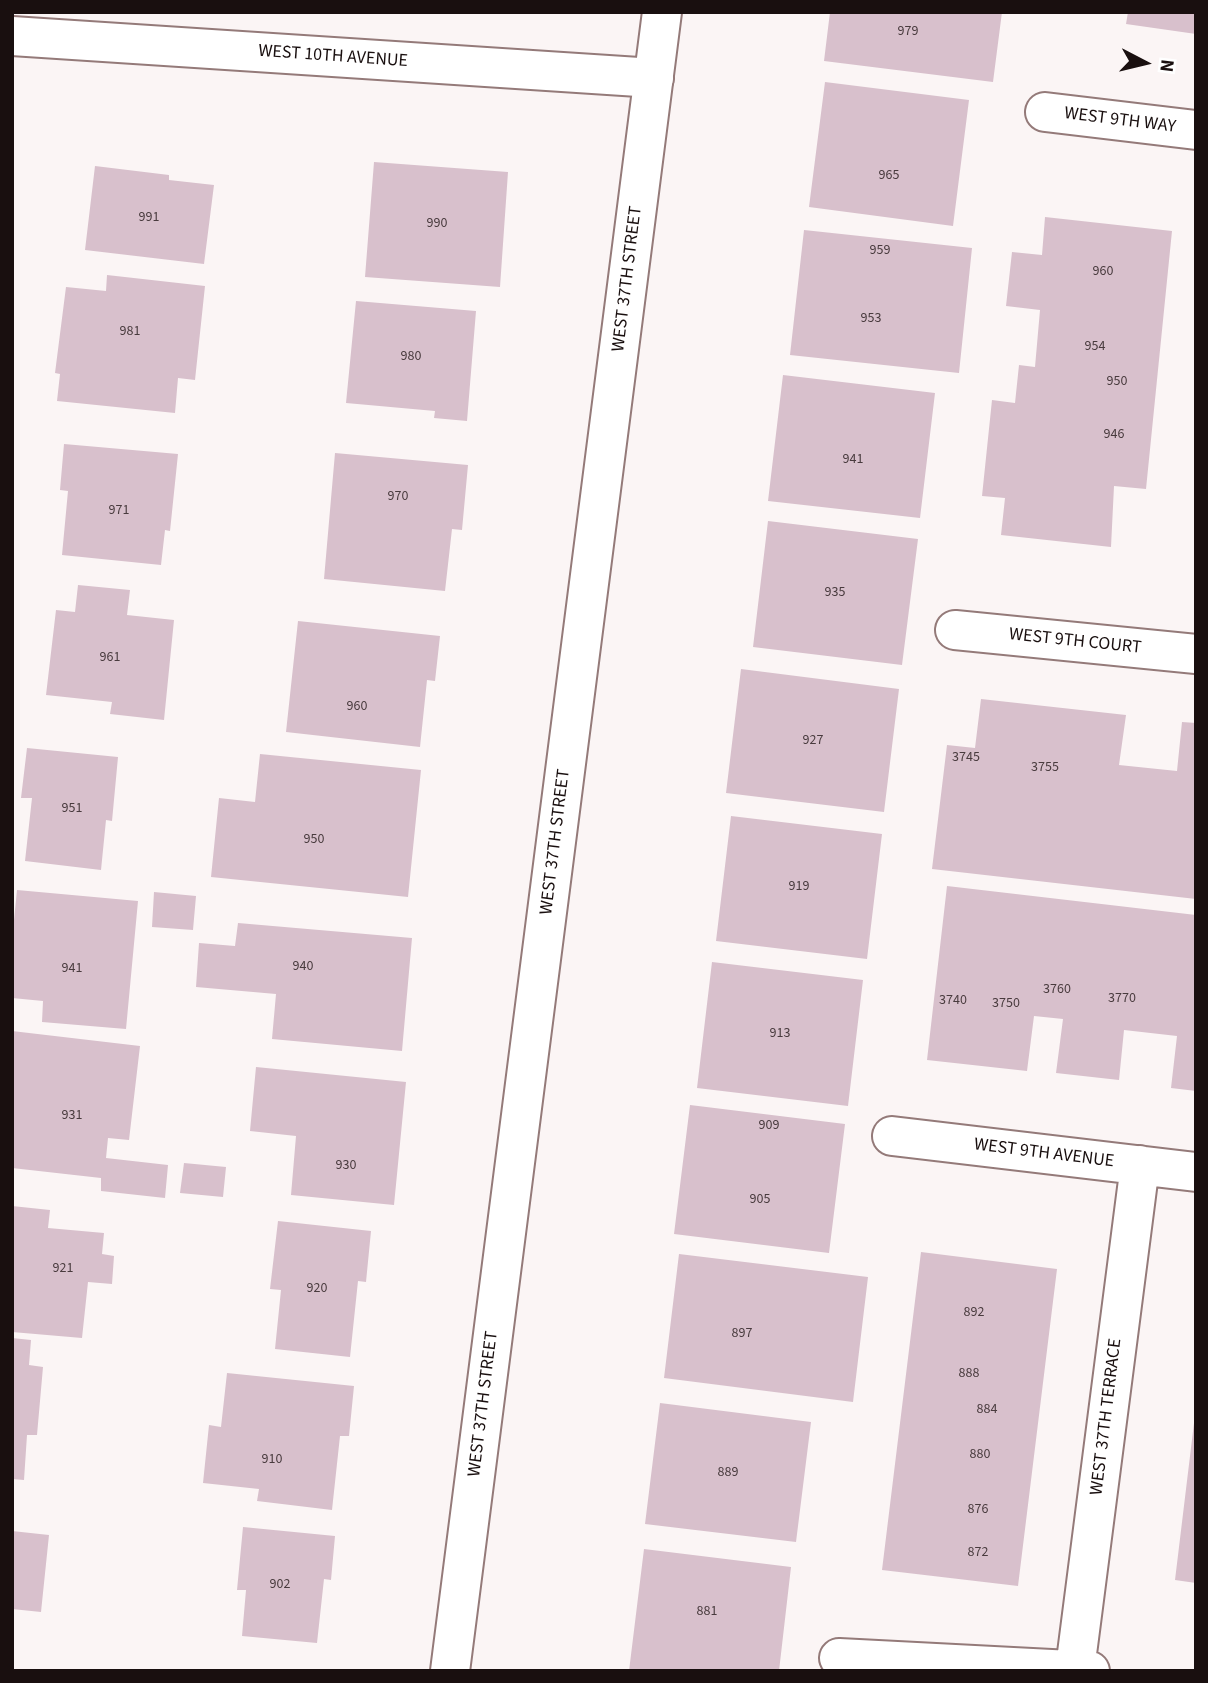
<!DOCTYPE html>
<html>
<head>
<meta charset="utf-8">
<style>
	body { margin:0 }
	#map { position:relative; width:1208px; height:1683px; overflow:hidden; background:#fbf5f5; font-family:"Source Sans 3",sans-serif }
	canvas { display:block }
	.frame { position:absolute; inset:0; border:14px solid #190f0f; pointer-events:none }
	.north { position:absolute; left:1110px; top:28px; width:70px; height:70px; -webkit-text-stroke:5px #fff; paint-order:stroke; rotate:97deg; font-size:19px; font-weight:700; line-height:28px; text-align:center; color:#190f0f }
	.north::after { content:''; display:block; margin:auto; width:24px; height:32px; background:#190f0f; clip-path:polygon(50% 0,100% 100%,50% 72%,0 100%) }
</style>
</head>
<body>
<div id="map">
<canvas width="1208" height="1683"></canvas>
<div class="frame"></div>
<div class="north">N</div>
</div>
<script>
const ctx = document.querySelector('canvas').getContext('2d');
ctx.lineJoin = 'round';
function fill(path, color) { ctx.fillStyle = color; ctx.fill(path, 'evenodd'); }
const toPath = rows => new Path2D(rows.map(r => 'M' + r).join(''));
function trace(path, color, width, dash) { ctx.strokeStyle = color; ctx.lineWidth = width; ctx.lineCap = dash ? 'butt' : 'round'; ctx.setLineDash(dash || []); ctx.stroke(path); }
function drawText(font, color, halo, rows, align = 'center') {
  ctx.font = font + ' "Source Sans 3",sans-serif'; ctx.lineWidth = 6; ctx.setLineDash([]); ctx.textBaseline = 'middle'; ctx.strokeStyle = halo; ctx.fillStyle = color; for (const [text, x, y, turn = 0] of rows) {
    ctx.save(); ctx.translate(x, y); ctx.rotate((+turn || 0) * Math.PI / 180); ctx.textAlign = isNaN(turn) ? turn : align; if (halo) ctx.strokeText(text, 0, 0); ctx.fillText(text, 0, 0); ctx.restore();
  }
}
fill(toPath([
	[830,12,1002,12,993,82,824,61],
	[1128,12,1196,12,1196,34,1126,24],
	[825,82,969,100,953,226,809,207],
	[374,162,508,172,500,287,365,277],
	[95,166,169,175,169,180,214,185,204,264,85,250],
	[1045,217,1172,231,1146,489,1114,486,1111,547,1001,535,1005,498,982,496,992,400,1015,403,1019,365,1035,367,1040,310,1006,306,1012,252,1042,255],
	[804,230,972,248,959,373,790,355],
	[107,275,205,286,195,380,178,378,175,413,57,401,60,374,55,373,66,287,106,291],
	[356,301,476,311,467,421,434,418,435,411,346,403],
	[783,375,935,393,920,518,768,501],
	[64,444,178,454,170,531,165,530,161,565,62,555,68,491,60,490],
	[335,453,468,465,462,530,452,529,445,591,324,579],
	[768,521,918,539,902,665,753,647],
	[78,585,130,590,127,615,174,620,164,720,110,714,112,702,46,695,56,610,75,612],
	[298,621,440,636,435,681,427,680,420,747,286,732],
	[741,669,899,689,884,812,726,793],
	[981,699,1126,715,1119,765,1177,771,1182,722,1196,723,1196,899,932,869,947,745,975,748],
	[27,748,118,757,112,821,106,820,101,870,25,861,32,798,21,798],
	[260,754,421,770,408,897,211,877,219,798,255,802],
	[731,816,882,834,867,959,716,941],
	[947,886,1196,915,1196,1091,1171,1088,1177,1036,1124,1030,1119,1080,1056,1073,1063,1019,1034,1016,1027,1071,927,1060],
	[17,890,138,901,126,1029,42,1022,43,1001,12,998,12,940],
	[154,892,196,896,193,930,152,927],
	[238,923,412,938,402,1051,272,1039,276,994,196,987,199,943,235,946],
	[712,962,863,980,848,1106,697,1088],
	[12,1031,140,1046,129,1140,108,1138,106,1158,168,1165,165,1198,101,1191,101,1178,12,1168],
	[256,1067,406,1082,394,1205,291,1195,296,1136,250,1131],
	[690,1105,845,1124,829,1253,674,1234],
	[184,1163,226,1167,223,1197,180,1193],
	[12,1206,50,1210,48,1228,104,1233,102,1254,114,1256,112,1284,88,1282,82,1338,12,1332],
	[278,1221,371,1231,366,1282,358,1281,350,1357,275,1349,281,1290,270,1289],
	[921,1252,1057,1269,1018,1586,882,1570],
	[679,1254,868,1277,853,1402,664,1378],
	[12,1338,31,1340,29,1365,43,1367,37,1435,27,1435,24,1480,12,1479],
	[227,1373,354,1386,349,1436,340,1436,332,1510,257,1501,259,1489,203,1483,209,1425,221,1427],
	[660,1403,811,1422,796,1542,645,1524],
	[1194,1423,1196,1423,1196,1583,1175,1580],
	[243,1527,335,1536,331,1580,324,1579,317,1643,242,1636,246,1590,237,1590],
	[12,1531,49,1535,41,1612,12,1609],
	[644,1549,791,1567,779,1671,629,1671]
]), '#d8c0cc');
const street = toPath([
	[12,36,654,78],
	[1045,112,1196,130],
	[955,630,1196,654],
	[892,1136,1196,1172],
	[839,1658,1090,1671],
	[1075,1669,1140,1165]
]);
const secondary = toPath([
	[450,1671,662,12]
]);
trace(street, '#947a79', 42);
trace(secondary, '#947a79', 42);
trace(street, '#fff', 38);
trace(secondary, '#fff', 38);
drawText('14px', '#493b3e', null, [
	["979",908,32],
	["965",889,176],
	["991",149,218],
	["990",437,224],
	["959",880,251],
	["960",1103,272],
	["953",871,319],
	["981",130,332],
	["954",1095,347],
	["980",411,357],
	["950",1117,382],
	["946",1114,435],
	["941",853,460],
	["970",398,497],
	["971",119,511],
	["935",835,593],
	["961",110,658],
	["960",357,707],
	["927",813,741],
	["3745",966,758],
	["3755",1045,768],
	["951",72,809],
	["950",314,840],
	["919",799,887],
	["940",303,967],
	["941",72,969],
	["3760",1057,990],
	["3770",1122,999],
	["3740",953,1001],
	["3750",1006,1004],
	["913",780,1034],
	["931",72,1116],
	["909",769,1126],
	["930",346,1166],
	["905",760,1200],
	["921",63,1269],
	["920",317,1289],
	["892",974,1313],
	["897",742,1334],
	["888",969,1374],
	["884",987,1410],
	["880",980,1455],
	["910",272,1460],
	["889",728,1473],
	["876",978,1510],
	["872",978,1553],
	["902",280,1585],
	["881",707,1612]
]);
drawText('18px', '#190f0f', '#fff', [
	["WEST 10TH AVENUE",333,57,4],
	["WEST 9TH WAY",1120,121,7],
	["WEST 37TH STREET",628,279,-83],
	["WEST 9TH COURT",1075,642,6],
	["WEST 37TH STREET",556,842,-83],
	["WEST 9TH AVENUE",1044,1154,7],
	["WEST 37TH STREET",484,1404,-83],
	["WEST 37TH TERRACE",1107,1417,-83]
]);
</script>
</body>
</html>
